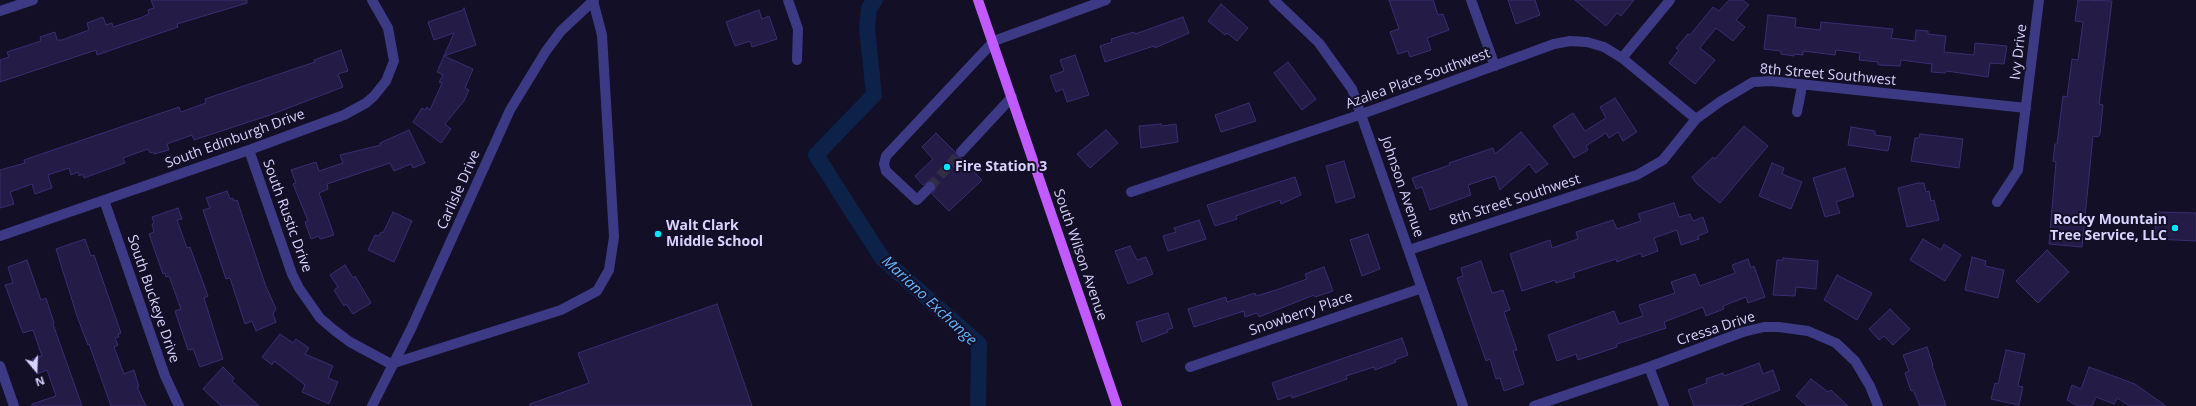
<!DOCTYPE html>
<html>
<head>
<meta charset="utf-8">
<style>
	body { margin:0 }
	#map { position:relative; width:2196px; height:406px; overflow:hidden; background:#130f26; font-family:"Open Sans",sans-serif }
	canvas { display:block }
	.north { position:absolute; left:16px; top:350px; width:40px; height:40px; -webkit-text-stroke:3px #130f26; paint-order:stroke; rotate:161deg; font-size:11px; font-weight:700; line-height:16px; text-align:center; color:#d9d4ff }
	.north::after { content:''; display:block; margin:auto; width:14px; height:18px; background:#d9d4ff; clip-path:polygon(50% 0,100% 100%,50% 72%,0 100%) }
</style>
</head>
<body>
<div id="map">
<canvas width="2196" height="406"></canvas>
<div class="north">N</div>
</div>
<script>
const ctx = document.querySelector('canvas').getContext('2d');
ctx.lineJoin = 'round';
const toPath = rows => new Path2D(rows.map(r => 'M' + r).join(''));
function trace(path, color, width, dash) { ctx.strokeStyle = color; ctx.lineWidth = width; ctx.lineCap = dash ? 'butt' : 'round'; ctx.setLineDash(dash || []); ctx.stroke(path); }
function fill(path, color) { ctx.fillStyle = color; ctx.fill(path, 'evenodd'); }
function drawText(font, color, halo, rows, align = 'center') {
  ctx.font = font + ' "Open Sans",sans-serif'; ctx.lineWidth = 4; ctx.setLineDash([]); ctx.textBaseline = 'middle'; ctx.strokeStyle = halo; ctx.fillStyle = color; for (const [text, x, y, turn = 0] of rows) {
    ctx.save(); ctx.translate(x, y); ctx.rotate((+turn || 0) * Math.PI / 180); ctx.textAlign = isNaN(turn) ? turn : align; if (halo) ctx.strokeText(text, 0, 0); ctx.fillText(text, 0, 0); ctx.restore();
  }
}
trace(toPath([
	[875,0,869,8,867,28,874,95,816,155,882,258,979,344,978,406]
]), '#0c2248', 16);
const building = toPath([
	[151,0,247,0,247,3,177,24,178,27,97,55,96,50,0,82,0,60,9,57,7,52,41,41,40,37,55,32,57,40,62,40,89,30,87,23,103,17,106,25,112,23,113,27,140,18,149,14,148,10,154,8,151,0],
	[1389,0,1433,0,1438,15,1443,14,1449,30,1427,38,1431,50,1410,57,1408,51,1398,54,1390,32,1399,29,1389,0],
	[1508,0,1535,0,1540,15,1516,24,1508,0],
	[1575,0,1634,0,1621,16,1617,13,1606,26,1575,0],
	[1729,0,1743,0,1749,5,1736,20,1745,27,1733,41,1716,28,1700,48,1715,60,1695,84,1669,63,1679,50,1676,48,1688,34,1690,35,1713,7,1719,11,1729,0],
	[2078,0,2112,1,2099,104,2103,105,2100,134,2098,137,2093,136,2082,247,2049,244,2056,162,2053,161,2055,144,2057,144,2063,96,2067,97,2072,59,2078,60,2083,22,2075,21,2078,0],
	[1221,4,1248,28,1237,41,1227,33,1225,35,1208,21,1221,4],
	[464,8,476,45,444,56,454,33,434,40,428,22,463,10,464,8],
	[759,10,762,19,769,16,777,39,752,47,750,41,735,46,726,22,759,10],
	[1768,15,1796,18,1795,27,1820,30,1821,22,1893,29,1891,38,1915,41,1916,30,1928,31,1928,34,1946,36,1944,52,1974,55,1975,43,2007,46,2004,64,1990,63,1988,77,1946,71,1945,73,1931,72,1932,64,1901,60,1900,66,1878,65,1878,62,1859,60,1860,53,1836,50,1835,55,1803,51,1803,55,1794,54,1794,56,1781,54,1781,51,1764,49,1768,15],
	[1183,17,1189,33,1155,48,1154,46,1105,62,1100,46,1112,42,1111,39,1134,32,1135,34,1183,17],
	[341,50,348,71,338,74,343,87,270,115,194,140,192,135,167,144,169,150,154,154,153,152,150,153,148,149,123,158,125,163,84,178,83,174,79,176,78,172,71,175,69,168,48,175,52,188,35,194,32,184,10,192,14,204,0,208,0,170,25,163,24,160,179,107,181,112,206,103,205,99,315,62,314,60,341,50],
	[1075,55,1089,95,1067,102,1063,89,1056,92,1050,76,1064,71,1060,60,1075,55],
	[444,56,473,69,465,88,469,90,464,101,445,124,451,129,441,143,413,122,422,108,425,110,427,107,430,110,442,83,439,82,443,75,437,72,444,56],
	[1288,62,1316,99,1302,110,1274,73,1288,62],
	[1615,98,1637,132,1623,141,1618,132,1609,138,1606,133,1586,146,1588,150,1574,158,1553,126,1573,113,1585,131,1606,118,1600,107,1615,98],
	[1249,103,1256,121,1221,132,1215,115,1249,103],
	[1161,124,1162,126,1176,124,1178,142,1141,148,1139,126,1161,124],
	[1744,126,1768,146,1720,203,1697,184,1692,177,1713,157,1715,159,1744,126],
	[1851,127,1875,131,1875,135,1891,137,1888,151,1848,145,1851,127],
	[409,130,425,163,413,168,411,164,394,171,390,163,327,184,328,189,319,193,334,235,320,239,319,236,311,239,305,222,308,221,293,184,296,183,291,170,316,162,319,171,343,163,340,155,381,145,380,143,409,130],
	[1106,130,1118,143,1090,168,1077,154,1106,130],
	[1521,132,1548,164,1536,173,1529,164,1500,190,1495,176,1468,185,1471,195,1430,210,1422,187,1416,189,1412,178,1450,165,1449,163,1493,148,1495,154,1521,132],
	[936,133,955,152,956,156,961,158,982,180,949,211,932,194,936,188,935,183,929,181,923,185,915,176,933,159,922,147,936,133],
	[1920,134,1963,139,1959,168,1911,161,1915,138,1919,138,1920,134],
	[1344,161,1355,197,1336,203,1326,166,1344,161],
	[1772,163,1784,168,1782,174,1802,182,1791,209,1759,196,1772,163],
	[1845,168,1854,196,1836,202,1840,213,1825,217,1813,178,1845,168],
	[1295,177,1301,195,1281,204,1280,200,1249,211,1236,216,1237,219,1215,226,1207,205,1295,177],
	[1918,183,1924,183,1926,192,1929,191,1931,201,1934,200,1939,220,1907,227,1898,188,1918,183],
	[227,191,230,199,233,198,234,201,237,200,265,284,276,309,273,314,276,322,256,331,252,321,245,324,230,278,226,279,203,210,210,208,206,198,227,191],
	[1674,203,1679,217,1690,214,1693,221,1703,217,1708,232,1698,236,1699,239,1681,245,1677,230,1654,238,1658,251,1642,257,1641,253,1617,262,1616,259,1573,273,1575,277,1556,283,1555,280,1522,291,1510,254,1550,240,1552,248,1578,239,1576,232,1613,220,1617,229,1641,221,1638,214,1674,203],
	[178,208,182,219,177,220,187,248,190,247,208,296,204,298,223,359,200,367,193,349,188,350,175,311,181,309,169,276,166,277,165,273,163,274,149,234,154,232,152,224,154,223,152,217,178,208],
	[393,212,412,221,394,262,368,250,375,235,379,236,381,232,383,233,393,212],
	[2156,212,2196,213,2196,241,2155,239,2156,212],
	[1199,220,1206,239,1168,251,1163,236,1176,232,1174,228,1199,220],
	[1368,234,1380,269,1362,276,1350,240,1368,234],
	[85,239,91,256,94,255,121,333,118,334,119,337,115,338,118,345,114,347,124,374,134,370,139,387,137,387,146,406,111,406,89,344,88,345,77,316,56,249,85,239],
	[1923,239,1941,250,1944,244,1961,255,1945,281,1910,260,1923,239],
	[1130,246,1137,260,1146,257,1153,274,1128,284,1115,251,1130,246],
	[2047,250,2069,272,2038,303,2016,281,2047,250],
	[1972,257,1986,261,1985,266,2004,270,1998,298,1965,290,1972,257],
	[1783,258,1818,261,1816,289,1796,287,1795,296,1773,295,1777,260,1783,260,1783,258],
	[1748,259,1751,268,1754,266,1765,297,1748,303,1746,297,1723,306,1724,309,1706,316,1703,307,1664,322,1666,328,1617,344,1617,347,1578,360,1576,354,1557,361,1548,335,1614,311,1619,324,1643,316,1639,305,1675,293,1671,282,1695,274,1700,286,1735,273,1732,265,1748,259],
	[27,260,41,300,46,298,54,323,53,324,82,406,32,406,32,404,56,396,47,370,37,374,32,359,42,356,33,330,23,333,5,285,13,283,8,267,27,260],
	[1481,261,1492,293,1503,290,1510,310,1504,312,1517,350,1513,351,1524,384,1504,391,1500,378,1496,379,1490,359,1486,361,1457,278,1463,276,1461,268,1481,261],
	[345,265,353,278,355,276,371,303,353,314,346,304,344,306,334,290,338,287,330,275,345,265],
	[1324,267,1333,291,1315,297,1314,295,1259,317,1257,313,1245,317,1244,311,1194,327,1188,309,1226,297,1227,302,1255,293,1256,296,1276,290,1307,279,1305,274,1324,267],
	[1837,275,1872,293,1857,320,1824,300,1837,275],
	[717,304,752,406,530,406,530,404,589,383,578,353,717,304],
	[1890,309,1910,329,1893,345,1884,336,1879,340,1869,329,1890,309],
	[1168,313,1173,328,1167,330,1168,332,1142,342,1136,322,1168,313],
	[280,334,293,343,296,339,309,348,305,354,333,366,328,378,338,382,329,404,302,392,305,385,274,361,272,365,262,357,280,334],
	[1402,338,1408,355,1395,360,1396,362,1375,370,1374,367,1346,376,1347,379,1292,398,1291,395,1278,400,1272,383,1402,338],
	[1927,347,1933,365,1932,365,1946,406,1920,406,1913,390,1911,391,1905,373,1909,371,1903,355,1927,347],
	[2006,350,2025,354,2018,386,2023,387,2019,405,1991,399,1995,383,1998,384,2006,350],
	[1759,363,1763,374,1773,370,1780,390,1739,406,1694,406,1688,390,1707,383,1706,379,1723,373,1724,376,1759,363],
	[223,367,234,378,232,381,259,406,221,406,203,389,223,367],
	[2089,367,2135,384,2166,406,2130,406,2117,398,2114,404,2096,397,2092,406,2078,406,2067,400,2072,385,2081,389,2089,367],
	[1811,379,1828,392,1831,390,1848,406,1807,406,1796,396,1811,379]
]);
fill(building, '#241b47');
trace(building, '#3b2d73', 1);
trace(toPath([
	[930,187,961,152]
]), '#312d47', 10, [10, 5]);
trace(toPath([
	[788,0,798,29,797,60],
	[1274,0,1319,43,1352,89,1463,406],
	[1471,0,1495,66],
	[0,11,33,0],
	[1622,58,1670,0],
	[1797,112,1802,86],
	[249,150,292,274,299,288,320,318,334,330,350,342,391,364,561,310,597,291,609,270,614,237,602,35,593,1],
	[961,152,1012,97],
	[930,187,917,200,886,171,884,164,886,156,994,41,1106,0],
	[1131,192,1362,114,1554,44,1570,41,1587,42,1604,47,1622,58,1696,119],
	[104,200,165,376,179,406],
	[1997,202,2018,170,2039,0],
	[0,236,249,150,344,115,366,103,374,96,386,81,394,61,388,28,372,0],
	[1409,250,1637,175,1663,160,1696,119,1721,101,1753,82,1771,81,2026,108],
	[0,366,14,406],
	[1190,367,1422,288],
	[1649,367,1664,406],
	[372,406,411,329,510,110,546,51,561,31,594,0],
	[1534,406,1649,367,1743,332,1764,327,1779,327,1808,331,1836,343,1855,361,1870,386,1878,406]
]), '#3d3a85', 10);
trace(toPath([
	[978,0,1117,406]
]), '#c25bff', 10);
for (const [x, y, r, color] of [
	[947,167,4,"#00e5ff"],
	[2175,228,4,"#00e5ff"],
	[658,234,4,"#00e5ff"]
]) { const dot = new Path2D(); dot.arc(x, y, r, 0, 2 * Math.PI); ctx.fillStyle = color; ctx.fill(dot); trace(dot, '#130f26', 1.5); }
drawText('14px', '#d9d4ff', '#130f26', [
	["Ivy Drive",2019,52,-83],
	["8th Street Southwest",1828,75,5],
	["Azalea Place Southwest",1418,79,-20],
	["South Edinburgh Drive",235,139,-20],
	["Johnson Avenue",1402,187,71],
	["Carlisle Drive",459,190,-66],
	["8th Street Southwest",1515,200,-18],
	["South Rustic Drive",287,216,70],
	["South Wilson Avenue",1080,255,71],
	["South Buckeye Drive",153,299,71],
	["Snowberry Place",1301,314,-19],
	["Cressa Drive",1716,329,-18]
]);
drawText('bold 14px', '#d9d4ff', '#130f26', [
	["Fire Station 3",955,167],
	["Rocky Mountain",2167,220,"right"],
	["Tree Service, LLC",2167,236,"right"],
	["Walt Clark",666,226],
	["Middle School",666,242]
], 'left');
drawText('italic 15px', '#62b6ff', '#130f26', [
	["Mariano Exchange",929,301,43]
]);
</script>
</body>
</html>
